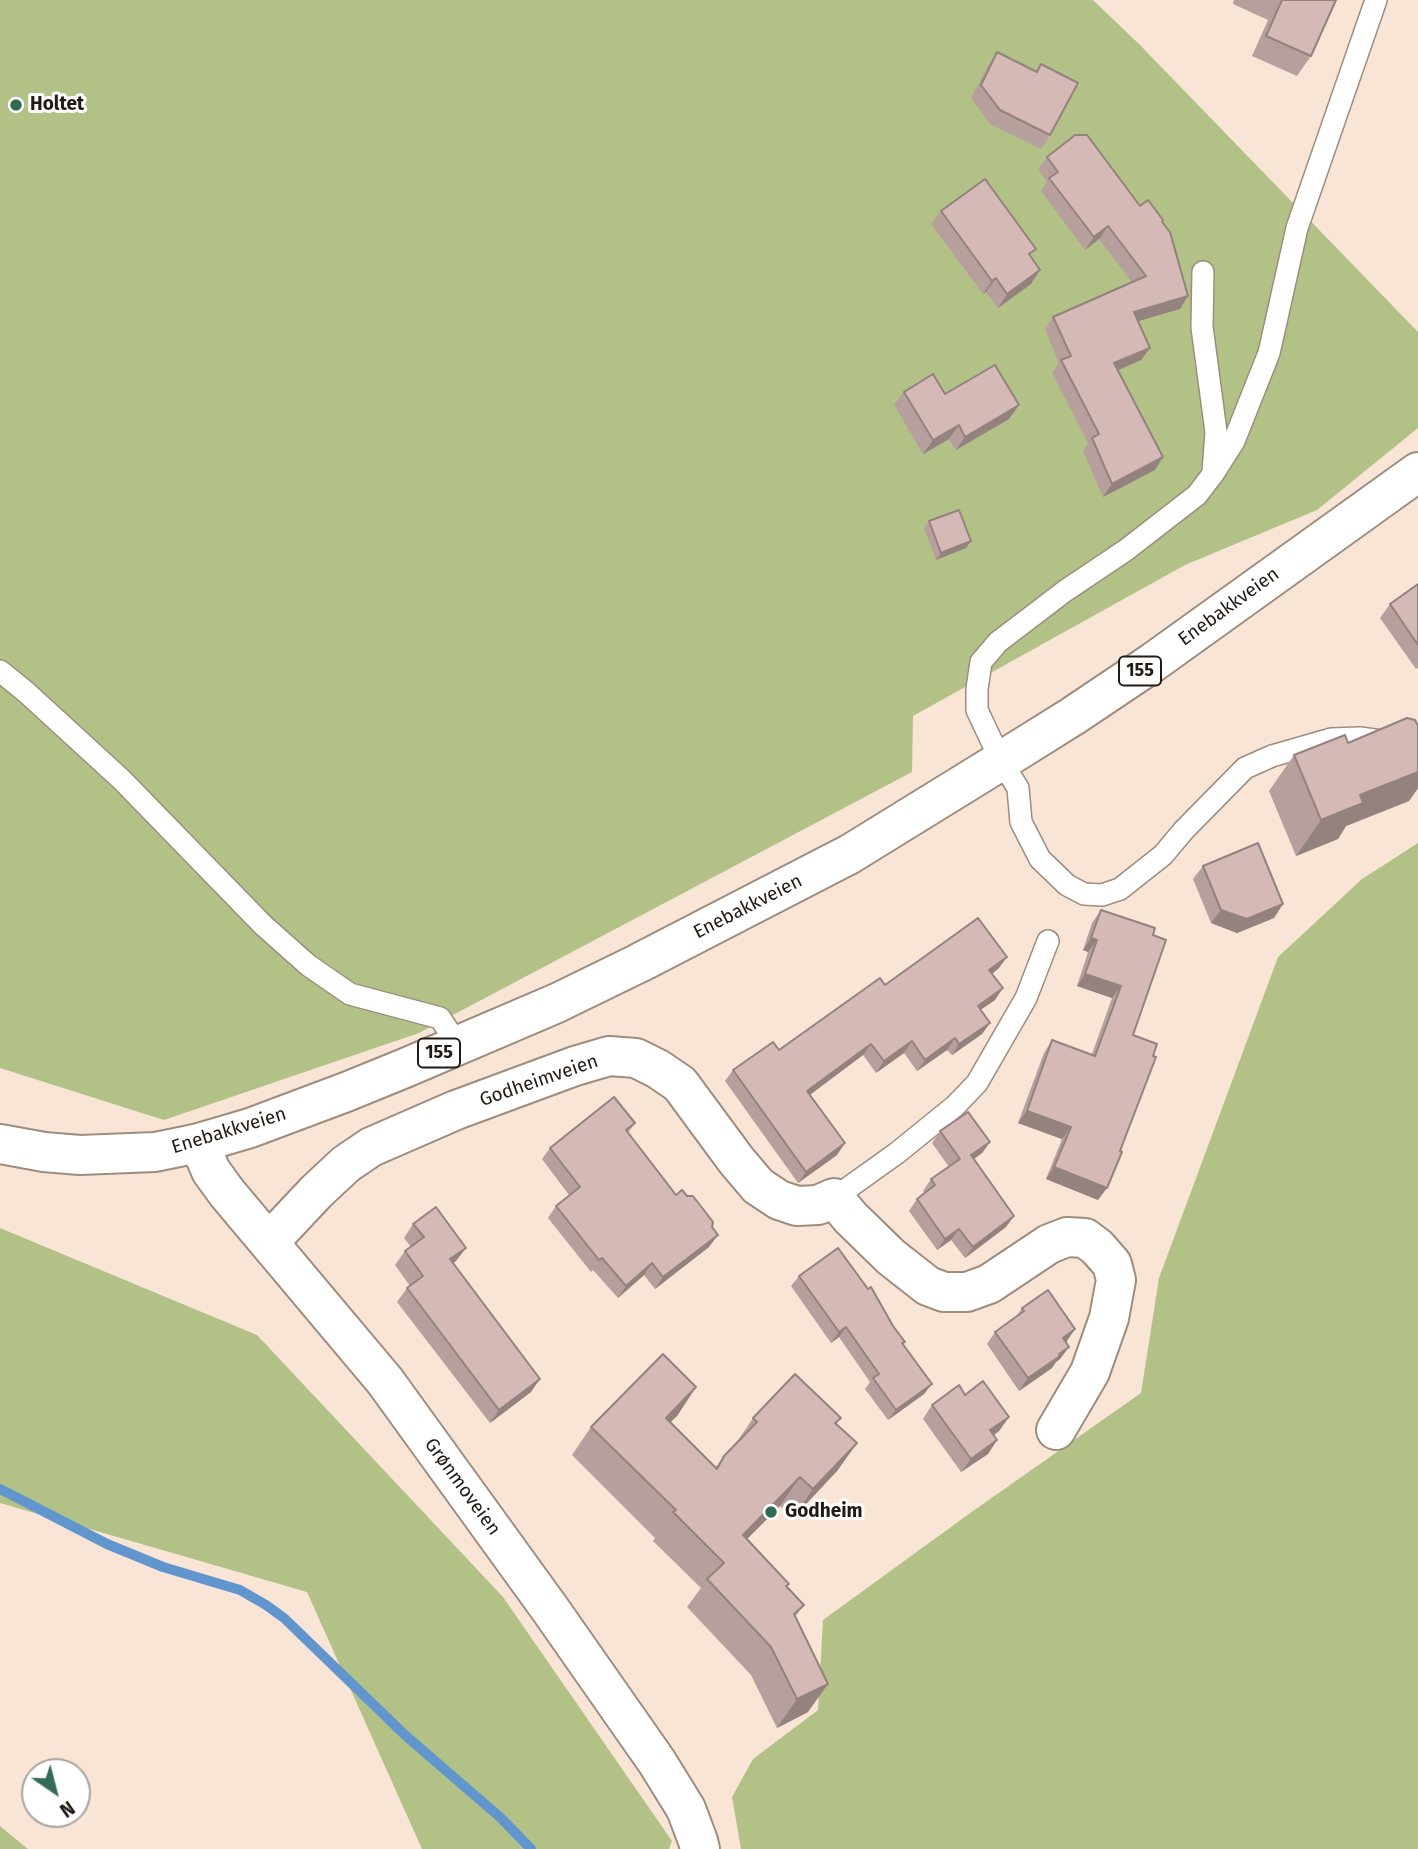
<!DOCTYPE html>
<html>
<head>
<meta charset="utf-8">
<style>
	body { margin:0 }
	#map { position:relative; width:1418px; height:1849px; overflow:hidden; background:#f9e5d5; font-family:"Fira Sans",sans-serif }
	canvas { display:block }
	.north { position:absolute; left:21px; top:1758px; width:70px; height:70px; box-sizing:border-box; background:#fff; border:2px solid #a7a4a1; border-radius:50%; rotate:145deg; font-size:19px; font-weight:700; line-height:28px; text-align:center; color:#221b15 }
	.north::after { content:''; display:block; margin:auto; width:24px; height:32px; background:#336c55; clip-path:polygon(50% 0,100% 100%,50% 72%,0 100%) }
</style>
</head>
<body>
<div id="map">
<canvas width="1418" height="1849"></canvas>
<div class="north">N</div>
</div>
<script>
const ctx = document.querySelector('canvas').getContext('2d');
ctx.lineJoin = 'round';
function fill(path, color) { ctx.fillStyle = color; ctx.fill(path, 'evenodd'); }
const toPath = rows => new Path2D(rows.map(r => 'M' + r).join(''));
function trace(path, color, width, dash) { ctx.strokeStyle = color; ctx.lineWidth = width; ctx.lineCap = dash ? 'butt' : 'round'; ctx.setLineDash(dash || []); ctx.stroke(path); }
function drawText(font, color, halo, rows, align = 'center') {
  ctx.font = font + ' "Fira Sans",sans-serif'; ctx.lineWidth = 6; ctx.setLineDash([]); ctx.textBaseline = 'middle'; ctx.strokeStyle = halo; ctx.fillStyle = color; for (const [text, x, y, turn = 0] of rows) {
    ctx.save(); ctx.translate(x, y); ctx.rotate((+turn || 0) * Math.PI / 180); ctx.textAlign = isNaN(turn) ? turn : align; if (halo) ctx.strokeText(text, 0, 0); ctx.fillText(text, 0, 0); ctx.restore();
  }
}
fill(toPath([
	[0,0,1093,0,1139,44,1418,332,1418,428,1317,510,1185,565,913,716,912,772,419,1033,164,1120,0,1068],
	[1418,843,1418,1849,741,1849,732,1797,753,1759,818,1710,823,1620,973,1511,1141,1393,1159,1278,1278,957,1362,879],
	[0,1228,257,1335,503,1597,672,1841,669,1849,422,1849,307,1592,0,1503],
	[0,1826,28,1849,0,1849]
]), '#b2c287');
trace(toPath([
	[0,1489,107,1544,163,1567,240,1590,266,1605,284,1618,406,1736,501,1818,531,1849]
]), '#6195ce', 10);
const lane = toPath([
	[1376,0,1297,228,1269,353,1234,441,1213,474,1197,495,1126,550,1065,591,998,642,981,662,977,689,977,710,1001,761,1018,788,1021,822,1040,859,1067,885,1084,894,1102,895,1120,889,1163,855,1184,830,1245,768,1272,756,1331,739,1360,738,1418,746],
	[1203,272,1202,327,1216,432,1213,472],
	[0,671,26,692,122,780,263,925,308,965,350,994,440,1018,458,1045],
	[834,1198,897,1153,955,1106,977,1083,1026,998,1048,941]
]);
const street = toPath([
	[199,1143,211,1171,227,1193,385,1381,550,1609,657,1762,686,1809,698,1841,700,1849],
	[269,1242,317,1191,346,1164,371,1147,456,1110,575,1066,609,1056,636,1058,658,1069,680,1084,736,1160,758,1186,779,1200,797,1206,818,1205,834,1198,851,1218,891,1257,928,1286,944,1292,967,1292,989,1284,1049,1244,1067,1237,1085,1238,1097,1247,1112,1264,1116,1280,1109,1318,1090,1372,1056,1430]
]);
const primary = toPath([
	[0,1144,44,1152,80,1155,155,1152,199,1143,250,1128,346,1092,405,1068,557,1003,639,963,850,854,1017,751,1073,716,1152,663,1418,472]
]);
trace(lane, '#9e8c7d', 24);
trace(street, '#9e8c7d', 42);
trace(primary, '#9e8c7d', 42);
trace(lane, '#fff', 21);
trace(street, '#fff', 38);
trace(primary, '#fff', 38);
fill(toPath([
	[1234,0,1336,0,1311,56,1297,76,1252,56,1268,20,1233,4],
	[997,52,1036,71,1041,64,1050,135,1041,149,990,124,971,98,988,66],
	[1047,157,1140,206,1162,222,1188,296,1180,309,1138,321,1150,348,1141,360,1118,370,1163,457,1155,470,1103,497,1083,451,1088,443,1052,373,1059,363,1045,329,1053,317,1132,282,1099,239,1085,250,1041,191,1047,182,1038,169],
	[941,211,1031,257,1040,270,1031,284,998,308,986,292,983,294,931,224],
	[904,392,945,394,1019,405,1009,419,956,450,949,439,923,454,894,405],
	[929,521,966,548,936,560,924,528],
	[1418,584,1418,668,1416,669,1380,618,1390,604],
	[1418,726,1418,788,1409,801,1346,826,1338,839,1296,856,1269,791,1294,755],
	[1203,866,1283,904,1274,918,1237,933,1211,923,1193,879],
	[1101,910,1153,935,1098,1200,1046,1179,1062,1139,1018,1123,1044,1053,1052,1040,1092,1054,1112,998,1077,986,1088,952,1083,950,1092,923],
	[999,968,992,974,995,1000,980,1010,990,1023,982,1034,952,1055,947,1050,917,1071,904,1053,876,1073,863,1055,810,1095,837,1155,798,1183,725,1081,733,1070,779,1050,885,985],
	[635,1123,628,1133,709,1247,655,1289,644,1275,618,1298,593,1270,591,1272,548,1218,556,1206,569,1195,542,1159,550,1148],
	[940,1131,990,1142,982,1153,974,1159,1014,1216,1006,1227,965,1258,951,1240,937,1250,909,1211,917,1199,925,1193,923,1191,931,1179,949,1167,932,1143],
	[413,1224,456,1261,453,1263,531,1392,490,1423,397,1302,407,1288,410,1286,395,1265,405,1251,411,1247,404,1238],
	[799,1276,893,1326,905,1342,903,1344,924,1394,888,1420,865,1389,870,1382,839,1337,831,1343,791,1286],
	[1022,1308,1067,1341,1060,1359,1056,1362,1052,1368,1019,1391,987,1344,995,1332,1016,1317],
	[696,1387,677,1416,670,1422,715,1468,724,1456,735,1445,753,1418,841,1418,836,1424,857,1443,837,1471,793,1518,780,1506,747,1539,787,1587,804,1605,795,1617,808,1712,777,1728,751,1675,687,1607,701,1588,653,1541,655,1538,572,1455,591,1427],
	[965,1395,1009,1417,999,1431,994,1435,997,1440,988,1454,961,1472,923,1419,932,1405]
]), '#b69f9d');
fill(toPath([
	[1108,226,1099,239,1085,250,1094,237],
	[1040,270,1031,284,998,308,1007,294],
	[996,278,986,292,983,294,992,281],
	[1188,296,1180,309,1125,325,1134,312],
	[1150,348,1141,360,1105,376,1114,363],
	[1019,405,1009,419,956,450,965,437],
	[959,425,949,439,923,454,933,440],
	[1163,457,1155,470,1103,497,1112,484],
	[971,541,966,548,936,560,941,553],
	[1418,772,1418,788,1409,801,1346,826,1338,839,1296,856,1321,820,1360,795],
	[1283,904,1274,918,1237,933,1211,923,1221,910],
	[1091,938,1097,940,1088,952,1083,950],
	[1007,957,999,968,981,982,989,970],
	[1085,974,1121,986,1112,998,1077,986],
	[1003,988,995,1000,970,1017,978,1006],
	[990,1023,982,1034,952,1055,959,1044],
	[955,1038,947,1050,917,1071,925,1060],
	[912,1041,904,1053,876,1073,884,1061],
	[871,1044,863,1055,800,1102,807,1091],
	[1027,1111,1071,1127,1062,1139,1018,1123],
	[990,1142,982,1153,963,1167,971,1155],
	[845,1143,837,1155,798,1183,806,1172],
	[1054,1167,1107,1188,1098,1200,1046,1179],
	[1014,1216,1006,1227,965,1258,973,1247],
	[959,1229,951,1240,937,1250,945,1239],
	[718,1235,709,1247,655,1289,663,1277],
	[466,1248,456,1261,440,1272,450,1259],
	[652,1263,644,1275,618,1298,626,1286],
	[846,1327,839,1337,831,1343,839,1332],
	[1075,1329,1067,1341,1054,1350,1063,1338],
	[1069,1347,1060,1359,1056,1362,1052,1368,1019,1391,1028,1378],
	[540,1379,531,1392,490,1423,499,1410],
	[932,1384,924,1394,888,1420,896,1410],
	[696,1387,677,1416,646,1446,666,1418],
	[1009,1417,999,1431,981,1444,990,1430],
	[997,1440,988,1454,961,1472,971,1459],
	[857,1443,837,1471,793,1518,813,1489],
	[800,1477,780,1506,723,1563,743,1535],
	[828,1684,808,1712,777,1728,797,1699]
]), '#94827f');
const building = toPath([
	[1282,0,1336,0,1311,56,1266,36,1282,0],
	[997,52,1037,72,1041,64,1078,83,1050,135,1000,110,981,85,997,52],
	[1075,135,1087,135,1140,206,1148,200,1163,220,1162,222,1170,232,1188,296,1134,312,1150,348,1114,363,1163,457,1112,484,1092,438,1099,434,1061,360,1071,356,1053,317,1146,276,1108,226,1094,237,1049,178,1058,172,1047,157,1075,135],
	[985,179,1036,249,1029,254,1040,270,1007,294,996,278,992,281,941,211,985,179],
	[995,365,1019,405,965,437,959,425,933,440,904,392,933,374,945,394,995,365],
	[959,510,971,541,941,553,929,521,959,510],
	[1418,584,1418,645,1390,604,1418,584],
	[1407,718,1415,720,1418,726,1418,772,1360,795,1363,803,1321,820,1294,755,1345,735,1348,743,1407,718],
	[1258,843,1283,904,1247,919,1221,910,1203,866,1258,843],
	[1101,910,1155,928,1153,935,1166,940,1133,1035,1157,1044,1153,1056,1156,1057,1120,1151,1122,1152,1107,1188,1054,1167,1071,1127,1027,1111,1052,1040,1095,1056,1121,986,1085,974,1097,940,1091,938,1101,910],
	[978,918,1007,957,989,970,1003,988,978,1006,990,1023,959,1044,955,1038,925,1060,912,1041,884,1061,871,1044,807,1091,845,1143,806,1172,733,1070,773,1042,779,1050,880,978,885,985,978,918],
	[614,1097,635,1123,626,1130,676,1195,682,1190,687,1196,693,1196,713,1222,712,1227,718,1235,663,1277,652,1263,626,1286,602,1258,599,1260,556,1206,580,1187,550,1148,614,1097],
	[968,1112,990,1142,971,1155,1014,1216,973,1247,959,1229,945,1239,917,1199,935,1185,931,1179,960,1159,940,1131,968,1112],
	[436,1207,466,1248,450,1259,540,1379,499,1410,407,1288,423,1276,405,1251,424,1237,413,1224,436,1207],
	[838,1248,868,1289,871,1287,893,1326,905,1342,902,1343,932,1384,896,1410,873,1378,879,1374,846,1327,839,1332,799,1276,838,1248],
	[1048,1290,1075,1329,1063,1338,1069,1347,1059,1354,1060,1356,1028,1378,995,1332,1024,1311,1022,1308,1048,1290],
	[663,1354,696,1387,666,1418,717,1469,724,1456,757,1422,753,1418,795,1374,841,1418,835,1423,857,1443,813,1489,800,1477,743,1535,789,1584,786,1586,804,1605,794,1614,828,1684,797,1699,771,1647,707,1579,724,1563,673,1512,676,1510,591,1427,663,1354],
	[983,1381,1009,1417,990,1430,997,1440,971,1459,932,1405,959,1385,965,1395,983,1381]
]);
fill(building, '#d4b9b6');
trace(building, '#94827f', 2);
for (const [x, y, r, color] of [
	[16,105,7,"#336c55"],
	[771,1512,7,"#336c55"]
]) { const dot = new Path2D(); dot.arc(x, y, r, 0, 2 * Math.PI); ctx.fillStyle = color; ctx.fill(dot); trace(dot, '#fff', 2.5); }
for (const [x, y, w] of [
	[1140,671,42],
	[439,1053,42]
]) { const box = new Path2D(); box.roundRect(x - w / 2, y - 14.5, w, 29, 5); ctx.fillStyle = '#fff'; ctx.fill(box); trace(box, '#221b15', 2); }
drawText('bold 18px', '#221b15', null, [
	["155",1140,671],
	["155",439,1053]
]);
drawText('bold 19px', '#221b15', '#fff', [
	["Holtet",30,105],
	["Godheim",785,1512]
], 'left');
drawText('19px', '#221b15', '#fff', [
	["Enebakkveien",1229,607,-36],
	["Enebakkveien",748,907,-27],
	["Godheimveien",539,1081,-19],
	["Enebakkveien",229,1131,-17],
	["Grønmoveien",462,1487,54]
]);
</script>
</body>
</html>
